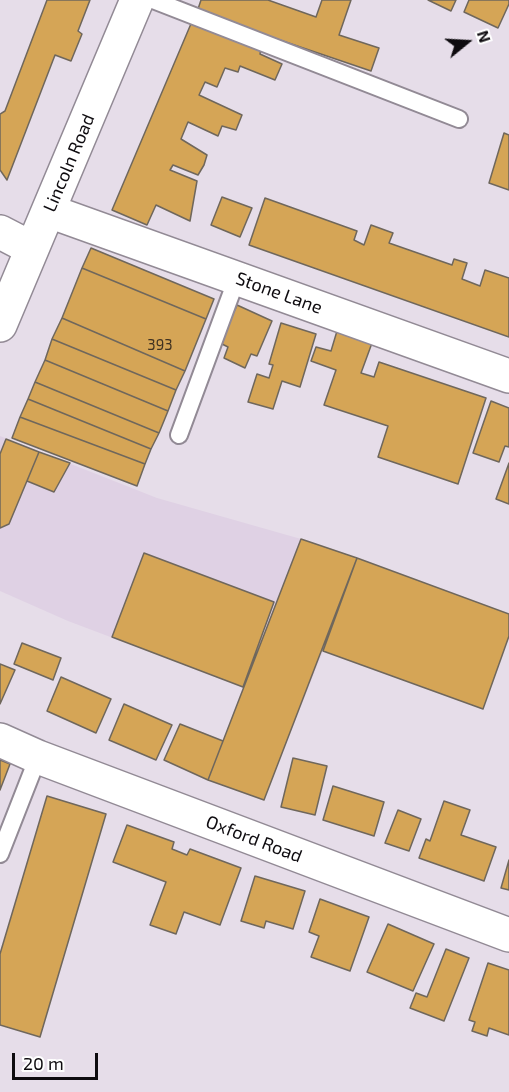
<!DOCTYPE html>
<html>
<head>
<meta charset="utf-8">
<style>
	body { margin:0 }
	#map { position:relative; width:509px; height:1092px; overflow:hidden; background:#e6dde9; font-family:"Exo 2",sans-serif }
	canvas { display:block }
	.north { position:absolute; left:437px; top:12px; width:60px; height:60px; -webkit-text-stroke:4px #fff; paint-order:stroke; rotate:72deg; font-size:16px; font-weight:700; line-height:24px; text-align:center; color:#0e0b0f }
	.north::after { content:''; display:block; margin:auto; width:21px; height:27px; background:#0e0b0f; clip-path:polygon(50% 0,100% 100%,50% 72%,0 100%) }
	.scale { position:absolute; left:12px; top:1053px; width:86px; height:27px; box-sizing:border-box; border:3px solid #0e0b0f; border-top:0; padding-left:8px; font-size:18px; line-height:21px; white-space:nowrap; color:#0e0b0f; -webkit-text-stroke:4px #fff; paint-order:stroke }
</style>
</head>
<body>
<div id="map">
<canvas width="509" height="1092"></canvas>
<div class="north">N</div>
<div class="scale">20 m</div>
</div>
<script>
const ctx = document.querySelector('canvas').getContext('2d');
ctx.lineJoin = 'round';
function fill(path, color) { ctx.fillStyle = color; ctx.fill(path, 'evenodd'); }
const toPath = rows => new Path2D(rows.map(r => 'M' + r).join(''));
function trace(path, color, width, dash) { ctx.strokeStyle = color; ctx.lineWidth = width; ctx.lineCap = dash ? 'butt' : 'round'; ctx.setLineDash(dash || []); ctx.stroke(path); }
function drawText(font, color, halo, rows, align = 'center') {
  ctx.font = font + ' "Exo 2",sans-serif'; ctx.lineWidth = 5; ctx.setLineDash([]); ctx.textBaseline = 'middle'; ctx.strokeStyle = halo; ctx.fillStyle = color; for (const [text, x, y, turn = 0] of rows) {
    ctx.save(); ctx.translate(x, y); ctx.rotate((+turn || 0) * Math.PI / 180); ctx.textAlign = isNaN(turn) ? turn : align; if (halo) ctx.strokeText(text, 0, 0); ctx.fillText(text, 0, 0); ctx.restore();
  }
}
fill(toPath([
	[0,436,157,498,301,539,509,614,509,636,483,709,323,651,264,800,208,780,243,687,68,621,0,591]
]), '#dfd1e4');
const building = toPath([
	[47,0,90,0,78,31,82,34,71,61,55,55,7,180,0,170,0,114,5,111,47,0],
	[201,0,268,0,316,17,322,0,351,0,339,35,379,48,371,71,197,12,201,0],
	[428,0,456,0,451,11,428,0],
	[469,0,509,0,509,4,498,28,464,12,469,0],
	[193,19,261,48,260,54,282,64,275,80,240,66,238,72,225,68,217,87,205,82,199,95,242,115,236,130,222,126,218,136,188,122,181,139,207,155,204,165,198,175,173,165,170,170,197,181,190,221,156,205,147,225,112,210,193,19],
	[504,133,509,135,509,190,489,183,504,133],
	[222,197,252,208,240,237,211,225,222,197],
	[265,198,357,231,354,240,364,245,371,225,393,233,389,243,452,265,454,259,467,263,462,279,480,286,485,270,509,278,509,337,249,245,265,198],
	[91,248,214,299,206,319,82,268,91,248],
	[82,268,206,319,185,371,62,318,82,268],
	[237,305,272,321,257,356,251,354,245,368,224,358,228,347,220,343,237,305],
	[62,318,185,371,176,390,52,339,62,318],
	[281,323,316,334,300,387,282,381,273,409,248,402,257,374,269,378,273,365,269,364,281,323],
	[337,331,372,343,361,373,374,377,379,362,486,398,458,484,378,457,388,426,324,405,336,370,311,361,316,347,331,351,337,331],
	[52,339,176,390,168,411,45,360,52,339],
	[45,360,168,411,159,433,35,382,45,360],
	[35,382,159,433,151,449,28,399,35,382],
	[28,399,151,449,145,464,20,417,28,399],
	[491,401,509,408,509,447,505,446,499,462,473,453,491,401],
	[20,417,145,464,137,486,12,438,20,417],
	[6,439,39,452,9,524,0,528,0,454,6,439],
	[39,452,70,463,54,492,27,481,39,452],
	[509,463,509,504,496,499,509,463],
	[301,539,357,558,264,800,208,780,301,539],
	[144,553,274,602,243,687,112,637,144,553],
	[357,558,509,614,509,636,483,709,323,651,357,558],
	[22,643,61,658,53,680,14,664,22,643],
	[0,664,15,670,0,704,0,664],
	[61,677,111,699,96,733,47,711,61,677],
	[124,704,172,725,156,760,109,740,124,704],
	[180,724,223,741,208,780,164,760,180,724],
	[293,758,327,766,315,815,281,807,293,758],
	[0,760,10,764,0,790,0,760],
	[333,786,384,802,374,836,323,820,333,786],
	[47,796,106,814,40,1037,0,1025,0,954,47,796],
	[444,801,470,810,461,835,496,847,484,881,419,858,426,839,430,841,444,801],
	[398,810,421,819,409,851,385,843,398,810],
	[127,825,174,842,172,849,187,855,190,849,241,868,220,925,184,912,176,934,150,925,166,882,113,862,127,825],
	[509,860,509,890,501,888,509,860],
	[255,876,305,891,293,929,266,921,264,928,241,921,255,876],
	[320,899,369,917,350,971,311,957,319,936,309,932,320,899],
	[388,924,434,944,413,991,367,972,388,924],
	[446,949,469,958,444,1021,410,1008,416,993,427,997,446,949],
	[488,963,509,970,509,1035,489,1028,487,1036,472,1031,475,1022,469,1020,488,963]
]);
fill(building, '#d5a556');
trace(building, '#6f675c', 1.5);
const service = toPath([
	[153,0,459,119],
	[179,435,237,278],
	[0,854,38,757]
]);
const minor = toPath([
	[49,211,509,376],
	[0,232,31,248],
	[0,740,38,757,509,935]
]);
const tertiary = toPath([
	[0,325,137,0]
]);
trace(service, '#928a95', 20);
trace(minor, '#928a95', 36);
trace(tertiary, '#928a95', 36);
trace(service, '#fff', 16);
trace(minor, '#fff', 33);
trace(tertiary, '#fff', 33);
drawText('15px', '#403221', null, [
	["393",160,345]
]);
drawText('18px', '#0e0b0f', '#fff', [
	["Lincoln Road",69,163,-67],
	["Stone Lane",279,293,20],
	["Oxford Road",254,839,21]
]);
</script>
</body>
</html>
